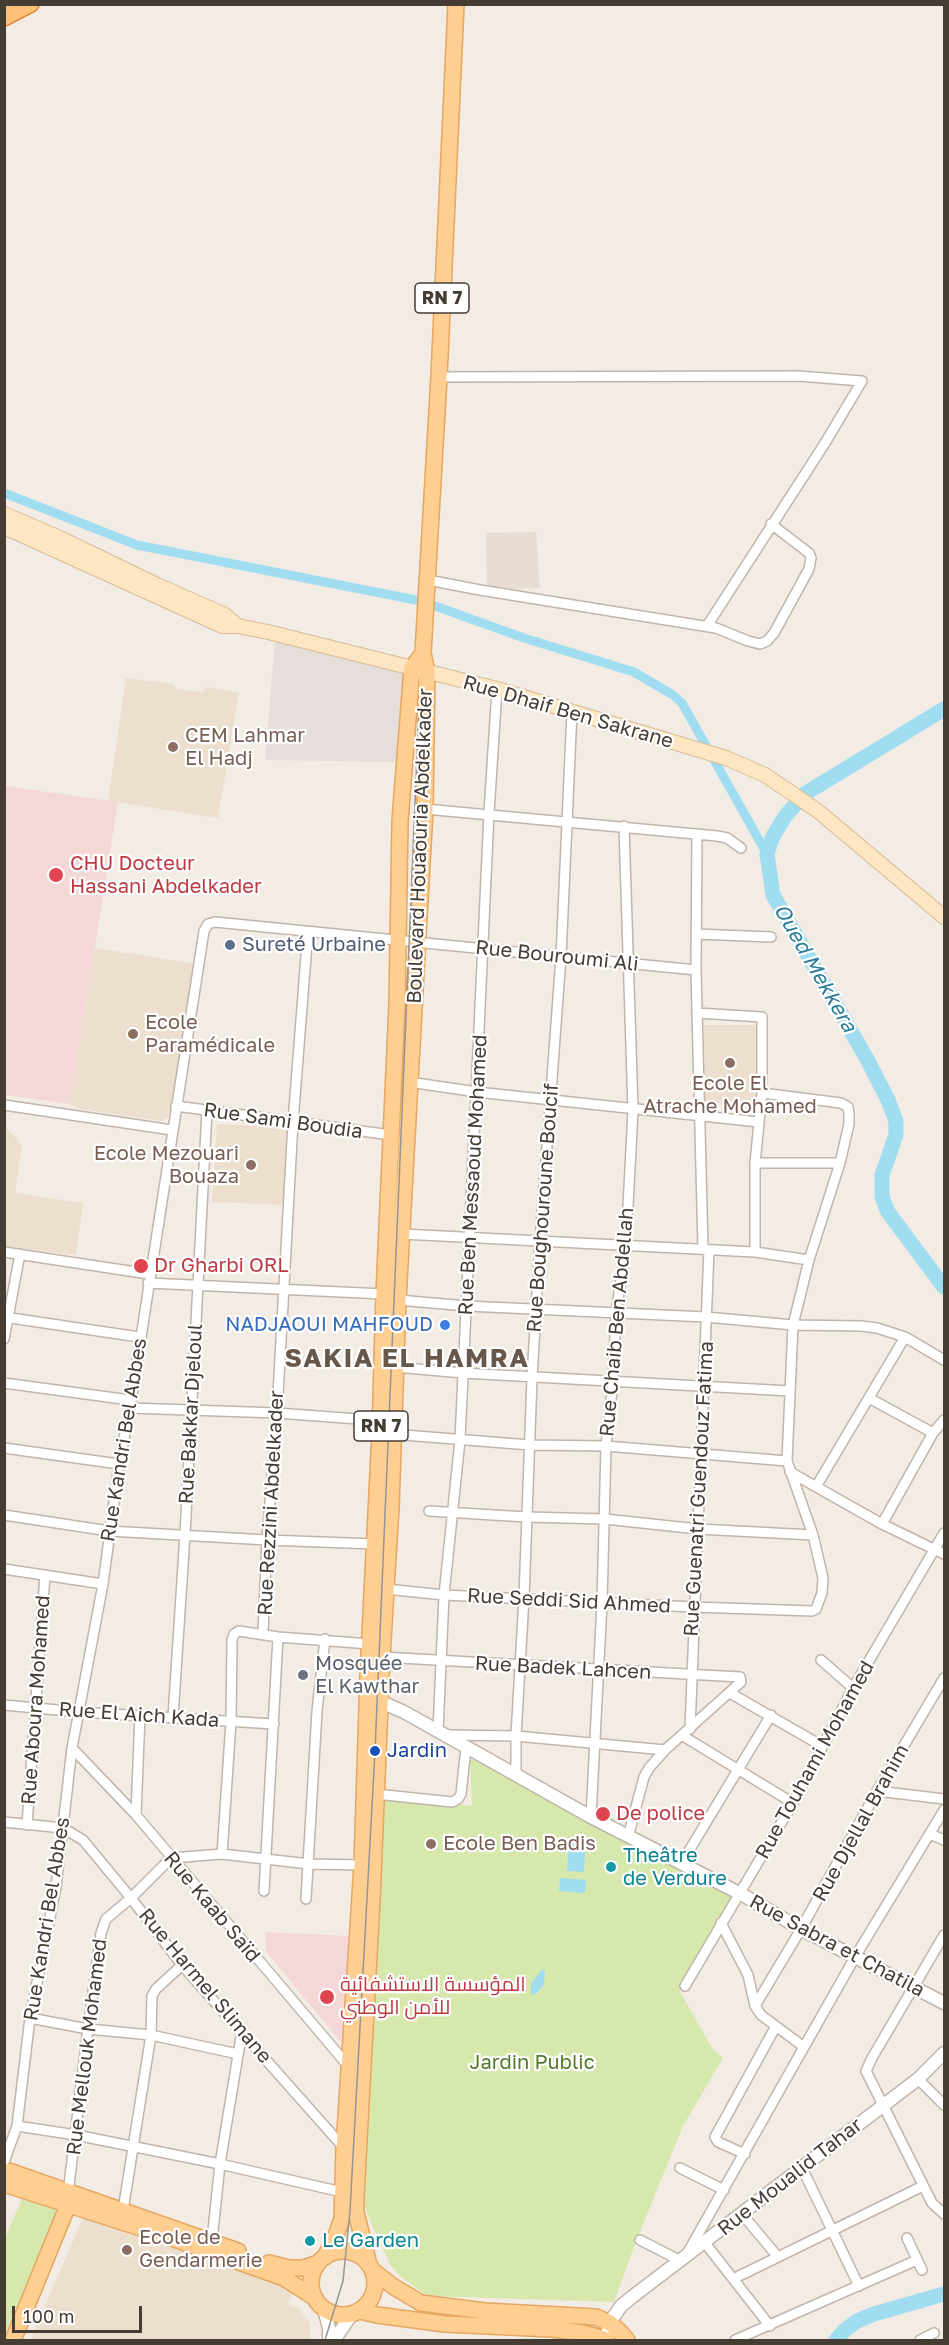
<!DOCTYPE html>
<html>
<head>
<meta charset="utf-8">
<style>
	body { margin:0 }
	#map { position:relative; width:949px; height:2345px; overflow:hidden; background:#f3ece5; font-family:"Golos Text",sans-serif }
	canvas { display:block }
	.frame { position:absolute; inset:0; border:6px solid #453c34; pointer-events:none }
	.scale { position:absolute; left:12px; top:2306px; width:130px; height:27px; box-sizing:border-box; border:3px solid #453c34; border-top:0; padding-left:8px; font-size:18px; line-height:21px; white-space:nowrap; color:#453c34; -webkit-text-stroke:4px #fff; paint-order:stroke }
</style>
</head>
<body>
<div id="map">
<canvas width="949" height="2345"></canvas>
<div class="frame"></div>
<div class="scale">100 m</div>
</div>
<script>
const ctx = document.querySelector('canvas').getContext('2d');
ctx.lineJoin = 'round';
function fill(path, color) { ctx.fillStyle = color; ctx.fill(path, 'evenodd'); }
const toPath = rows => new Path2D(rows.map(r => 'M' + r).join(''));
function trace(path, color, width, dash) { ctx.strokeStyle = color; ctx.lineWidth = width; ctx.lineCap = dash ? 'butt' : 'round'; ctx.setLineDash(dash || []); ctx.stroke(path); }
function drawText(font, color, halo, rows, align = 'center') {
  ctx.font = font + ' "Golos Text",Cairo,sans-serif'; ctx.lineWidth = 4.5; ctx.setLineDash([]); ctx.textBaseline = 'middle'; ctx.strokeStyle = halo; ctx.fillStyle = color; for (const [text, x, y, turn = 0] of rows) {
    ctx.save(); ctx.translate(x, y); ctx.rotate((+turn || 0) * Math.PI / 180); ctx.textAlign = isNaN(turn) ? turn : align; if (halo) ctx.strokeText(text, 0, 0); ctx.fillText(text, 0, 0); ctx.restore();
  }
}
fill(toPath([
	[536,532,540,588,487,589,486,533]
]), '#e7ddd3');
fill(toPath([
	[275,641,406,672,400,762,265,760]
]), '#e5deda');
fill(toPath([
	[126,678,172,684,177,689,202,692,206,687,239,693,218,818,108,801],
	[95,948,195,964,172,1114,162,1121,80,1109,70,1104],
	[704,1025,757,1025,756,1102,705,1103],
	[4,1124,22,1146,15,1193,83,1203,76,1255,5,1246],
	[217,1124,291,1128,286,1205,212,1202],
	[84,2216,285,2285,292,2293,288,2304,298,2308,310,2323,310,2340,30,2340]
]), '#ecdfce');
fill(toPath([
	[5,786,118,802,70,1104,5,1095],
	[265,1932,350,1936,344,2046,266,1951]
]), '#f4d8d8');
fill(toPath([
	[485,1759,683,1864,733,1897,679,1990,712,2048,723,2058,683,2126,637,2239,614,2302,428,2296,402,2278,391,2266,370,2221,364,2203,362,2185,381,1798,472,1806,470,1760],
	[24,2194,60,2207,5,2335,5,2238]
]), '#d7e8ad');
fill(toPath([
	[569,1841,586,1843,584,1872,567,1871],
	[560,1878,586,1880,585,1893,559,1891],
	[542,1969,545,1971,544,1984,537,1993,531,1995,531,1984]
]), '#a0ddf1');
trace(toPath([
	[4,493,137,545,421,601,524,638,634,672,673,695,682,703,767,854]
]), '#a0ddf1', 9);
trace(toPath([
	[944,709,806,793,786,815,773,836,767,854,773,895,867,1059,888,1100,896,1121,896,1135,882,1175,882,1197,888,1212,944,1287],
	[836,2340,845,2330,857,2321,874,2314,944,2294]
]), '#a0ddf1', 15);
const minor = toPath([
	[439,377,798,376,862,381,825,443,707,626],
	[428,580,480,590,716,628,748,641,760,644,767,641,774,633,809,569,811,558,809,553,771,524],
	[425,809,717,836,727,838,741,848],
	[697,834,696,970,703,1249],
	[696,934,771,937],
	[697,1013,762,1017,762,1093,755,1163,755,1252],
	[409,1082,477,1092,759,1122],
	[4,1105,172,1130],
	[176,1106,391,1135],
	[755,1163,840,1163],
	[402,1234,755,1252,809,1260],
	[4,1252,149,1274],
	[148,1283,384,1294],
	[398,1300,467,1306,706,1317,793,1325,861,1326,877,1328,905,1337,944,1360],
	[4,1317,139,1337],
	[4,1339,20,1254],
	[395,1367,463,1373,790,1391],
	[4,1383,130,1400],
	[869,1398,933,1433],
	[130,1408,277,1413,385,1421],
	[391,1434,530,1445,606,1446,787,1461],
	[4,1448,119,1464],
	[790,1472,882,1524,944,1554],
	[817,1485,905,1337],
	[429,1511,526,1517,605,1519,698,1529,813,1535],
	[4,1515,109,1531,267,1540,375,1544],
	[882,1524,933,1433,944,1420],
	[4,1569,103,1584],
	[386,1589,444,1595,693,1607,812,1611,816,1609,822,1593,823,1578,813,1535,787,1461,793,1325,809,1260,840,1163,849,1124,849,1113,848,1107,841,1103,762,1093],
	[263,1633,267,1540,277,1413,293,1122,308,931],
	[382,1657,740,1677,741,1682,665,1750,649,1768,644,1777,628,1837],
	[821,1660,853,1688],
	[730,1693,822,1746],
	[4,1705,79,1712,274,1724],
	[173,1717,185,1535,207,1110],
	[690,1729,709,1250],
	[438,1731,444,1595,460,1440,489,813,497,689],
	[449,1735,516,1736,665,1750],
	[683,1736,793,1803],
	[72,1748,136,1815,350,2068],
	[516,1776,516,1736,524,1598,532,1378,540,1241,561,957,572,711],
	[877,1791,944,1799],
	[376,1794,452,1802,458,1799,461,1794,466,1748],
	[136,1815,140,1715],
	[591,1817,602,1603,606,1446,613,1381,616,1313,626,1245,633,1110,624,826],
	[4,1822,63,1828,83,1840,131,1898,182,1965,344,2148],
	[27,1825,45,1575],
	[930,1834,944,1840],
	[222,1854,231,1722,232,1640,234,1634,239,1631,278,1637,370,1644],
	[681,1864,771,1715],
	[264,1891,278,1637],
	[306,1899,317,1711,325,1639],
	[721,1923,748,1975,755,2006],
	[944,1935,872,2058,866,2071,932,2203,944,2214],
	[685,1986,793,1803,853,1688,944,1533],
	[30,2018,88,2029,151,2035,238,2054],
	[804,2047,761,2015,755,2006,801,1929,877,1791,944,1678],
	[918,2079,944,2105],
	[17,2126,76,2135,220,2164,342,2192],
	[745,2154,718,2142,715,2137,776,2026],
	[4,2162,17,2126,30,2018,56,1887,72,1748,103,1584,119,1464,130,1408,204,931,208,924,215,922,696,970],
	[680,2168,724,2190],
	[802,2168,859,2286],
	[68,2193,88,2029,101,1933,106,1919,131,1898,171,1858,222,1854,309,1864,362,1865],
	[123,2210,151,2035,152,1996,156,1989,182,1965],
	[742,2214,778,2257],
	[907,2238,922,2270],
	[212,2240,220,2164,242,2031],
	[640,2240,681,2261],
	[705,2243,770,2326],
	[688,2252,855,1957,944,1810],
	[733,2279,923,2186],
	[735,2340,917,2260],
	[920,2340,934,2333]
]);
const tertiary = toPath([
	[373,1702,381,1702,404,1712,591,1817,741,1894,801,1929,944,2003],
	[324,2309,329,2328,329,2340],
	[608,2331,612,2319,621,2306,632,2297,918,2079,944,2053],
	[334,2340,352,2314]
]);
const secondary = toPath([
	[4,514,60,538,157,585,225,615,238,626],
	[4,527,222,626,238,626,268,632,497,689,726,758,765,775,818,811,944,917]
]);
const primary = toPath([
	[9,2171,238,2251],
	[4,2184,166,2236,284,2278,315,2298],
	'311 2283a32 32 0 1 1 64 0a32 32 0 1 1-64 0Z',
	[325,2257,337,2233,342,2218,344,2148,362,1865,368,1675,380,1433,384,1294,397,1005,400,821,412,668,423,653],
	[269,2263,289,2268,303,2268,318,2263],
	[369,2265,356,2212,356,2196,372,1900,382,1657,391,1507,398,1300,425,809,427,672,423,653,439,377,456,4],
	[372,2270,394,2287,421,2303,485,2311,596,2317,610,2323,621,2333,627,2340],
	[360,2311,377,2315,445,2324,552,2329,583,2333,607,2340],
	[13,2340,68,2205,68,2195]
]);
const trunk = toPath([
	[4,5,5,4],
	[4,18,31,4]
]);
trace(minor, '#c1b5aa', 12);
trace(tertiary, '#c1b5aa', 15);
trace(secondary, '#d6bb96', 16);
trace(primary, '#e5a761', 18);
trace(trunk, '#df8333', 18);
trace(minor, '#fff', 9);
trace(tertiary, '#fff', 12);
trace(secondary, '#ffe6c2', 14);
trace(primary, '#ffce91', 15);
trace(trunk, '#ffc07a', 15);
trace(toPath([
	[325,2340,343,2281,350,2211,375,1751,419,709]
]), '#959595', 1.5);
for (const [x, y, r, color] of [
	[173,747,6,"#8d6e63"],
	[56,875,8,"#e0444e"],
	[230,945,6,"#5c6f8a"],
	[133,1034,6,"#8d6e63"],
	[730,1063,6,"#8d6e63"],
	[251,1165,6,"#8d6e63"],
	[141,1266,8,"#e0444e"],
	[445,1325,6,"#3f7fe0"],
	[303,1675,6,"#6b7280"],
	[375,1751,6,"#1a4fb4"],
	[603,1814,8,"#e0444e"],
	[431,1844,6,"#8d6e63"],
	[611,1867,6,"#0f9aa8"],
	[327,1997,8,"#e0444e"],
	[310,2241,6,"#0f9aa8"],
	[127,2250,6,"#8d6e63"]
]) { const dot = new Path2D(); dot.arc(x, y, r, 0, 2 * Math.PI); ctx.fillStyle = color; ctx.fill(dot); trace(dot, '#fff', 2); }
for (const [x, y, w] of [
	[442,298,54],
	[381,1426,54]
]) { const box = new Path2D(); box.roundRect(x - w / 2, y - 15, w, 30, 4.5); ctx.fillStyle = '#fff'; ctx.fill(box); trace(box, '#453c34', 1.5); }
drawText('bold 18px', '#453c34', null, [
	["RN 7",442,298],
	["RN 7",381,1426]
]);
drawText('20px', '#453c34', '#fff', [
	["Rue Dhaif Ben Sakrane",568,712,16],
	["Boulevard Houaouria Abdelkader",420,846,-88],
	["Rue Bouroumi Ali",557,956,6],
	["Rue Sami Boudia",283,1121,8],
	["Rue Ben Messaoud Mohamed",473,1175,-87],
	["Rue Boughouroune Boucif",543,1208,-86],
	["Rue Chaib Ben Abdellah",617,1322,-85],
	["Rue Bakkar Djeloul",191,1414,-87],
	["Rue Kandri Bel Abbes",124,1440,-81],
	["Rue Guenatri Guendouz Fatima",699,1489,-87],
	["Rue Rezzini Abdelkader",271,1503,-87],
	["Rue Seddi Sid Ahmed",569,1601,3],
	["Rue Badek Lahcen",563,1668,3],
	["Rue Aboura Mohamed",36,1700,-86],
	["Rue El Aich Kada",139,1715,4],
	["Rue Touhami Mohamed",815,1760,-61],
	["Rue Djellal Brahim",861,1823,-61],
	["Rue Kaab Saïd",212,1907,50],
	["Rue Kandri Bel Abbes",47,1919,-81],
	["Rue Sabra et Chatila",837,1946,28],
	["Rue Harmel Slimane",205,1986,50],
	["Rue Mellouk Mohamed",87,2047,-83],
	["Rue Moualid Tahar",790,2177,-38]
]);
drawText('20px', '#785e54', '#fff', [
	["CEM Lahmar",185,736],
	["El Hadj",185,759],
	["Ecole",145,1023],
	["Paramédicale",145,1046],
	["Ecole El",730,1084,"center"],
	["Atrache Mohamed",730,1107,"center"],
	["Ecole Mezouari",239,1154,"right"],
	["Bouaza",239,1177,"right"],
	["Ecole Ben Badis",443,1844],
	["Ecole de",139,2238],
	["Gendarmerie",139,2261]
], 'left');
drawText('20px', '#be3a42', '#fff', [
	["CHU Docteur",70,864],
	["Hassani Abdelkader",70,887],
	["Dr Gharbi ORL",154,1266],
	["De police",616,1814],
	["المؤسسة الاستشفائية",340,1985],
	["للأمن الوطني",340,2008]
], 'left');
drawText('20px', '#4e5e75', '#fff', [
	["Sureté Urbaine",242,945]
], 'left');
drawText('20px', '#366cbe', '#fff', [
	["NADJAOUI MAHFOUD",433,1325]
], 'right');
drawText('20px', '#5b616d', '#fff', [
	["Mosquée",315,1664],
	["El Kawthar",315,1687]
], 'left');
drawText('20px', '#164399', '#fff', [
	["Jardin",387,1751]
], 'left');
drawText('20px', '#0d838f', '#fff', [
	["Theâtre",623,1856],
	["de Verdure",623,1879],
	["Le Garden",322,2241]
], 'left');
drawText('20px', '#527727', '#fff', [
	["Jardin Public",532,2063]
]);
drawText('italic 21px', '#297c9a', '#fff', [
	["Oued Mekkera",815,968,60]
]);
ctx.letterSpacing = '1.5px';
drawText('bold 26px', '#68584b', '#fff', [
	["SAKIA EL HAMRA",407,1359]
]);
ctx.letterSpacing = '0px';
</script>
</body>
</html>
